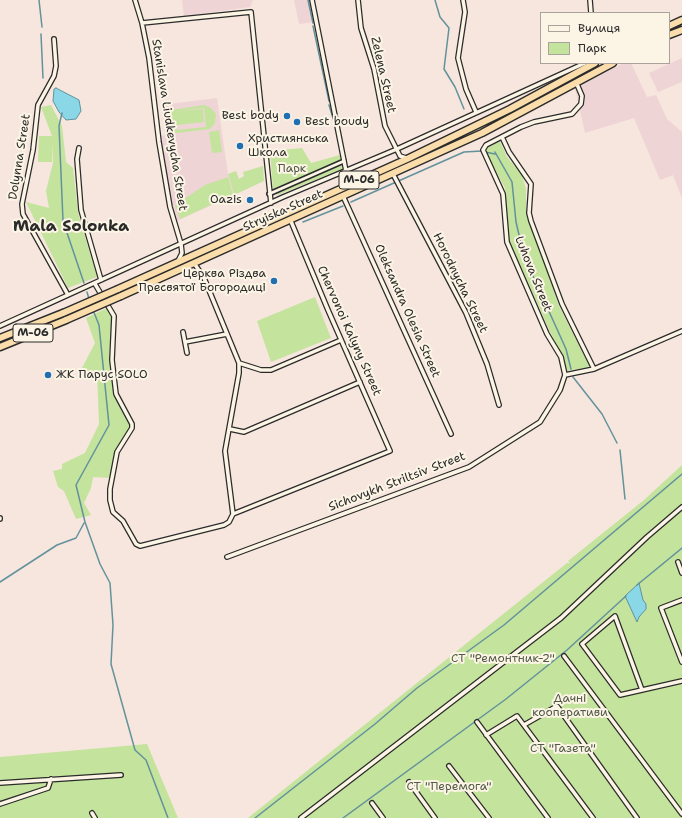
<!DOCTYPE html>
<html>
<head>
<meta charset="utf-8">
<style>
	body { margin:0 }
	#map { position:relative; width:682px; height:818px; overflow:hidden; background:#f6e6de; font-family:"Shantell Sans",sans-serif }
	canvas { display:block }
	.legend { position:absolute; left:540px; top:12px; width:130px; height:52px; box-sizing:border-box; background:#fcf5e5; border:1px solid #a8a49b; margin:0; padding:5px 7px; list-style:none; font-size:12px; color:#2b2b2b }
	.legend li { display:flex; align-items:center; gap:8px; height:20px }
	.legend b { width:20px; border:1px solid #a8a49b }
</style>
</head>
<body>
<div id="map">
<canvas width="682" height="818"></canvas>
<ul class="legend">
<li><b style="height:5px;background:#fcf5e5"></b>Вулиця</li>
<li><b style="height:11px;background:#c4e39c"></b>Парк</li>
</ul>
</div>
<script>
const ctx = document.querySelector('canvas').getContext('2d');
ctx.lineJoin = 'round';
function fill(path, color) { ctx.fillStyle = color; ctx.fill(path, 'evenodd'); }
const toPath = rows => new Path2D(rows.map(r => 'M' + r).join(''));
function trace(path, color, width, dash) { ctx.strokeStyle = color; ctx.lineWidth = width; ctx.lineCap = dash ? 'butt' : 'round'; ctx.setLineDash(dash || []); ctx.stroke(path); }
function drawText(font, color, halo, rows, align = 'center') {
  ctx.font = font + ' "Shantell Sans",sans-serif'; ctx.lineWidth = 4; ctx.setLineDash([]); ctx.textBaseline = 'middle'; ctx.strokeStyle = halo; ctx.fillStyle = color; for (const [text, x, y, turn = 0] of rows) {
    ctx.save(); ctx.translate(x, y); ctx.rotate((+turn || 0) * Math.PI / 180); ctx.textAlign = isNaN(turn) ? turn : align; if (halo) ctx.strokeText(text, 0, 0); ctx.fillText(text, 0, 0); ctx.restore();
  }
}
fill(toPath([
	[182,0,253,0,250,7,184,16],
	[294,0,310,0,315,22,299,24],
	[682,58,682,82,658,92,649,73],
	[624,63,631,63,647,97,656,95,667,119,682,132,682,198,673,175,660,180,634,118,585,133,575,88],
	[217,98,228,174,234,195,177,221,171,203,161,136,165,135,161,105]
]), '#efd4d6');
fill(toPath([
	[544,94,546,97,481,131,301,211,300,210,480,129],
	[51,105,62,126,66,162,73,168,78,213,97,277,68,288,26,202,49,208,46,191,53,163,53,142,52,162,38,162,39,136,52,136,41,107],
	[204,105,211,108,216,114,215,123,210,129,177,133,166,128,164,120,165,116,171,110],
	[204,108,206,127,177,130,177,125,204,122,203,109,175,111],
	[219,130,222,152,212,153,209,132],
	[500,141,507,157,522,175,526,189,526,209,559,306,590,367,567,371,563,357,551,334,509,240,505,188,487,155,487,148],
	[302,148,311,163,340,155,342,169,278,195,273,189,270,151],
	[263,166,264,181,234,195,228,174,236,171,239,179,244,176,243,172],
	[228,177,233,195,180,219,175,205,205,185],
	[297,211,298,212,120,293,119,291],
	[315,297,331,338,271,362,257,321],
	[107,308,113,317,109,351,114,397,128,419,130,427,116,449,110,478,93,477,91,488,84,503,91,515,76,519,64,491,58,487,53,471,62,469,62,464,85,453,99,424,97,372,81,370,95,343,86,318],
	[682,465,682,818,248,818,567,563,570,563,568,561,644,500],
	[147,744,178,818,0,818,0,757]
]), '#c4e39c');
const water = toPath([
	[56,88,79,100,81,111,76,119,66,120,59,112,53,101,54,89,56,88],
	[639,583,643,600,646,604,646,609,639,617,637,622,625,596,639,583]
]);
fill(water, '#89d7e7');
trace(water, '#63929c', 1);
trace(toPath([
	[39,0,42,27],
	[308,0,313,23],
	[435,0,440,17,449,28,444,69,455,87,464,109],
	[313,26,329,101],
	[41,34,43,78],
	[329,105,333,118],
	[62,113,59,126,63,221,84,283],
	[485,152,495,154],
	[495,152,512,182,516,222,524,256,566,349,571,369],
	[351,202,464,152,482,151],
	[303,222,343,206],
	[87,292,89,299],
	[93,310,99,325,109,425,76,485,85,522,100,564,110,583,113,625,111,664,135,750,146,760,168,818],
	[573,377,602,414,617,443],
	[620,450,625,499],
	[0,582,57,545,76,538,84,523],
	[637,585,682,548],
	[255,818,375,724,417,688,504,625,682,474],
	[343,818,506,699,567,650,626,596]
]), '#63929c', 1.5);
const pedestrian = toPath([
	[269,194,344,161]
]);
const minor = toPath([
	[135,0,142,23,149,58,159,142,170,207,181,244,182,253,178,261],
	[312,0,346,171],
	[358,0,361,28,374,69,385,126,400,156,406,158],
	[463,0,465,12,458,58,466,89,476,112],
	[590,0,591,13],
	[142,23,251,12,271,203],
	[54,39,56,66,54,76,38,105,33,150,22,204,23,214,68,295],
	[502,137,509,152,531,184,529,213,531,221,562,304,594,369,565,375],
	[79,148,77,159,81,210,101,280],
	[393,174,466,313,487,364,499,405],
	[343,196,451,434],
	[95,284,114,316,112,360,116,394,132,424,132,428,117,452,110,489,110,500,113,512,123,521,136,544,140,546,224,525,229,522,233,514,225,451,239,373,239,363,204,278,194,263],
	[0,326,283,197,397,149,585,63],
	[183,332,187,353],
	[185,342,227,334],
	[239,363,261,370,271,370,341,340],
	[594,369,682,331],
	[565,375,561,357,547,334,507,242,503,194,483,150,486,145,521,127,534,122,572,114,581,104,582,96,576,82],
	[230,429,244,432,360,382],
	[233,514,390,451,328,310,290,219],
	[0,518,0,519],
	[227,557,469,467,540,422,560,390,565,375],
	[678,562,682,573],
	[682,600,661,608,682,662],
	[564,656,682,814],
	[642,690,615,616,582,644,620,695,682,681],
	[477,722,548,818],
	[524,725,557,706,637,818],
	[486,735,517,716,593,818],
	[449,766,489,818],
	[409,782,435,818],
	[0,783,121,775],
	[372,803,383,818],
	[0,804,48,788,51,779],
	[92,813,95,818],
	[301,818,561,618,647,537,682,507]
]);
const trunk = toPath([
	[669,26,682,20],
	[669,35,682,30],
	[118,289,407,159,510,109,595,63],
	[121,296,482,133,613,63],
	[0,338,63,313],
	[0,347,66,320]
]);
trace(pedestrian, '#2b2b2b', 6);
trace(minor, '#2b2b2b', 6);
trace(trunk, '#2b2b2b', 9);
trace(pedestrian, '#fcf5e5', 3);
trace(minor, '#fcf5e5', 3.5);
trace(trunk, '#faddab', 6);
const trunkBridge = toPath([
	[63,313,118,289],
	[66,320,121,296]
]);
trace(trunkBridge, '#2b2b2b', 9, []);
trace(trunkBridge, '#faddab', 6);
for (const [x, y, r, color] of [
	[287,116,4,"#1f6fb2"],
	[297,122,4,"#1f6fb2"],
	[240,146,4,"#1f6fb2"],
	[250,200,4,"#1f6fb2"],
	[274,281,4,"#1f6fb2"],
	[48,375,4,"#1f6fb2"]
]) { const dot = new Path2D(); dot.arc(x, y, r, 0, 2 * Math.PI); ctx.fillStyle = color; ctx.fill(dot); trace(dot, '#fcf5e5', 1.5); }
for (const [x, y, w] of [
	[359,180,40],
	[33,333,40]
]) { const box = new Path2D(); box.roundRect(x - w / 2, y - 9, w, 18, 3); ctx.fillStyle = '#fcf5e5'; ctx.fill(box); trace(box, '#2b2b2b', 1); }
drawText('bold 11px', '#2b2b2b', null, [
	["М-06",359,180],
	["М-06",33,333]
]);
drawText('12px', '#2b2b2b', '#fcf5e5', [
	["Zelena Street",383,75,77],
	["Stanislava Liudkevycha Street",169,125,81],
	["Dolynna Street",20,157,-81],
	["Stryiska Street",283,211,-24],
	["Luhova Street",533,274,68],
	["Horodnycha Street",460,283,64],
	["Oleksandra Olesia Street",407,311,66],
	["Chervonoi Kalyny Street",349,331,66],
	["Sichovykh Striltsiv Street",397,482,-21]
]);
drawText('12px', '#2b2b2b', '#fcf5e5', [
	["Best body",279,116],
	["Best boudy",305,122,"left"],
	["Християнська",248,139,"left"],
	["Школа",248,153,"left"],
	["Oazis",242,200],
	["Церква Різдва",266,274],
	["Пресвятої Богородиці",266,288],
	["ЖК Парус SOLO",56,375,"left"]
], 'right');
drawText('12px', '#515947', '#fcf5e5', [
	["Парк",292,169],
	["СТ \"Ремонтник-2\"",503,659],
	["Дачні",570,699],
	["кооперативи",570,713],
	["СТ \"Газета\"",563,749],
	["СТ \"Перемога\"",449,787]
]);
drawText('bold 16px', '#2b2b2b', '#fcf5e5', [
	["Mala Solonka",71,227]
]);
</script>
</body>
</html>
